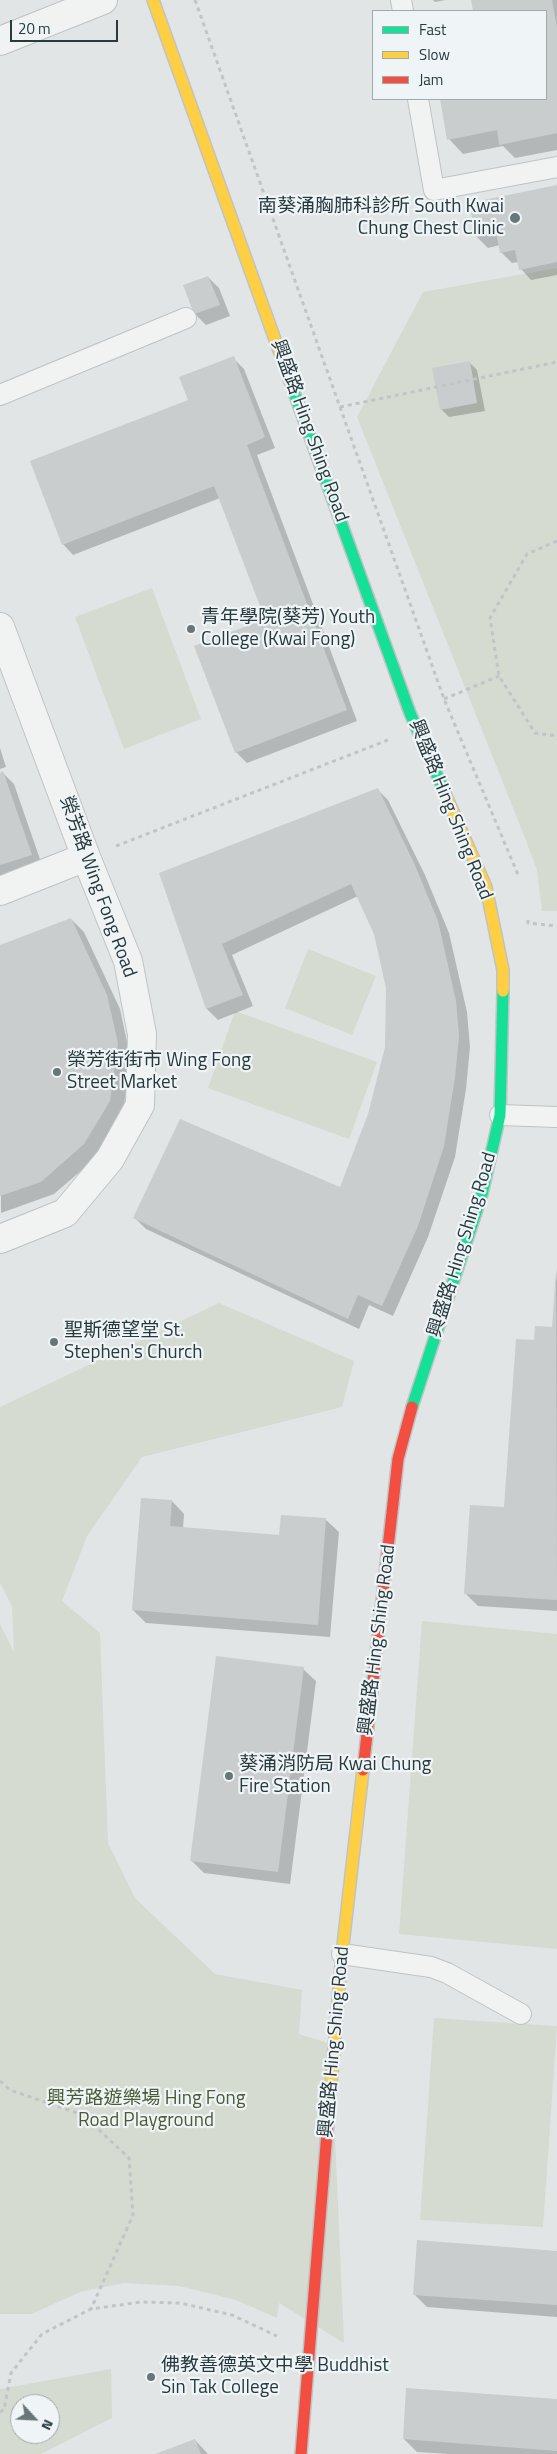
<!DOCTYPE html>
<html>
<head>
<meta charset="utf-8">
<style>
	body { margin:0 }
	#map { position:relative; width:557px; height:2454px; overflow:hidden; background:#e1e5e6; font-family:"Titillium Web",sans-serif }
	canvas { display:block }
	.legend { position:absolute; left:372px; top:10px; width:175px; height:90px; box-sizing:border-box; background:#eff4f6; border:1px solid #9faaad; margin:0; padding:6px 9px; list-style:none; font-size:15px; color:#283a3f }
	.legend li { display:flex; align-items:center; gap:10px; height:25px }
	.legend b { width:25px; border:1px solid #9faaad }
	.north { position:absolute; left:10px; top:2394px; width:50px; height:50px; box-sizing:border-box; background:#eff4f6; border:1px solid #9faaad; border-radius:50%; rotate:115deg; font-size:14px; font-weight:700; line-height:20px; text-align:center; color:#283a3f }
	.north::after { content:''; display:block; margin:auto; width:18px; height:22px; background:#697679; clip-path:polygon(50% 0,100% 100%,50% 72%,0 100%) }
	.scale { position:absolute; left:10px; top:20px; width:108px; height:22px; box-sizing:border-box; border:2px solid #283a3f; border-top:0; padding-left:6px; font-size:15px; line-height:18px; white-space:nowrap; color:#283a3f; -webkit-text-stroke:4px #eff4f6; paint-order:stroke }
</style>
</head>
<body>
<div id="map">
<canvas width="557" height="2454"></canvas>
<ul class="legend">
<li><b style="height:6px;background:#16e098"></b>Fast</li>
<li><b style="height:6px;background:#ffcf43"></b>Slow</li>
<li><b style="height:6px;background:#f24e42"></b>Jam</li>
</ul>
<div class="north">N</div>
<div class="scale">20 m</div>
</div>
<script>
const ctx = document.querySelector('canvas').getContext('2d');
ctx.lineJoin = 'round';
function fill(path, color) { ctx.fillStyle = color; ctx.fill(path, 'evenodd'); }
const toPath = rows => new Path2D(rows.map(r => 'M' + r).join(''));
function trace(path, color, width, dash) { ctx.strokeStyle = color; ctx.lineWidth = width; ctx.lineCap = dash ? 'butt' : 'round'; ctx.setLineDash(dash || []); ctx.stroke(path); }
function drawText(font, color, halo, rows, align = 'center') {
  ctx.font = font + ' "Titillium Web","Noto Sans TC",sans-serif'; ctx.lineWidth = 4.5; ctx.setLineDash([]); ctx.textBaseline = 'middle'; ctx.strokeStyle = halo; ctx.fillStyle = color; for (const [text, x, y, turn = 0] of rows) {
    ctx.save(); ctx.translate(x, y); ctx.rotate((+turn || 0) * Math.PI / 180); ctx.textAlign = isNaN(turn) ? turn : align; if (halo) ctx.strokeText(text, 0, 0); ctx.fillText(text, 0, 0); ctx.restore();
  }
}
fill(toPath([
	[557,268,557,911,542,911,537,870,525,838,357,417,423,292],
	[152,588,201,719,124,749,75,617],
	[308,949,376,976,352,1035,285,1008],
	[235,1011,377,1062,349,1139,208,1088],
	[219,1303,354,1361,342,1407,142,1457,87,1536,62,1601,100,1633,108,1843,135,1898,215,1974,302,1990,299,2034,331,2044,344,2343,279,2303,277,2318,236,2300,179,2286,124,2283,80,2292,32,2314,0,2314,0,1624,14,1652,12,1606,0,1583,0,1407],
	[422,1621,557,1634,557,1949,399,1934],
	[434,2018,557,2026,543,2227,420,2220],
	[111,2369,112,2418,41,2454,0,2454,0,2389],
	[20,2404,50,2404,50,2434,20,2434]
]), '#d5dbd1');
fill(toPath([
	[433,0,446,0,435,2],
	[472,0,557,0,557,150,515,158,503,146,463,154,449,139,441,99,546,99,546,11,474,11],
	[557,187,557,275,531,280,521,269,519,262,512,263,501,252,500,245,488,248,477,237],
	[208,277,219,288,230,316,206,325,195,314,184,286],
	[233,358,244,369,275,448,257,455,357,721,247,763,236,752,266,620,220,498,73,555,63,544],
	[469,362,477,370,485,411,449,417,441,409],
	[0,748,6,767,0,769],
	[3,773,14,784,42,865,0,879,0,774],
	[377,789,388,800,425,875,449,933,467,1012,470,1047,466,1089,455,1157,428,1237,393,1316,369,1305,359,1329,146,1229,135,1218,341,1189,369,1114,387,1047,388,988,375,934,358,896,232,955,253,1006,218,1020,207,1009,161,874],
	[71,919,84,932,120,1009,130,1056,123,1114,97,1157,54,1194,1,1213,0,947],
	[557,1268,557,1611,478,1606,465,1593,505,1509,535,1341,553,1328],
	[172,1501,184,1514,183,1529,280,1536,326,1520,339,1532,330,1637,146,1623,133,1610],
	[303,1669,316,1681,290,1884,204,1873,192,1861],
	[557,2252,557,2317,427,2307,414,2294],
	[557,2401,557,2454,449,2454,417,2452,404,2439],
	[195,2440,208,2454,158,2454]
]), '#0003');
fill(toPath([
	[471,0,552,0,557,28,557,133,499,145,497,130,447,140,440,99,546,99,546,11,473,11],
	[557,185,557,262,519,270,515,250,500,253,496,233,476,237,469,203],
	[208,276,220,305,194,314,183,285],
	[234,356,265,437,247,445,347,710,235,753,194,646,265,619,214,486,62,545,30,461,188,400,179,377],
	[470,361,477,403,440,410,432,368],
	[3,771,32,855,0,865,0,773],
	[378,788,414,863,438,921,456,1001,459,1036,455,1077,444,1146,418,1226,382,1306,358,1295,348,1319,133,1218,180,1119,340,1187,368,1114,385,1047,386,988,374,934,351,884,222,944,243,995,206,1009,159,873],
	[71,918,107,995,118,1043,110,1101,84,1144,41,1182,0,1196,0,945],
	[556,1271,557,1600,464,1594,470,1505,504,1507,516,1339,534,1340,535,1326,552,1327],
	[141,1498,172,1500,170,1526,279,1535,281,1515,326,1518,318,1625,132,1610],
	[216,1656,304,1667,278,1872,190,1861],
	[417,2240,557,2251,557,2305,413,2295],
	[406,2388,557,2399,557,2451,403,2439],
	[195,2439,201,2454,155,2454]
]), '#c9cdce');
const lane = toPath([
	[401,0,403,11],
	[418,99,434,190,557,167],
	[0,395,186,318],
	[500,1115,557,1117],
	[342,1954,431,1967,447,1973,521,2014]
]);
const street = toPath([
	[0,41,103,0],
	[0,627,86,857,128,961,142,1034,140,1105,110,1159,65,1213,0,1239],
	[0,891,86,857]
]);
const fast = toPath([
	[291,384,410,713,443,789],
	[412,1407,482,1194,500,1115,503,991]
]);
const slow = toPath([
	[153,0,291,384],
	[443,789,486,887,503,970,503,991],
	[328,2120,342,1954,363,1770]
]);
const jam = toPath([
	[363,1770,398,1459,412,1407],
	[301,2454,328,2120]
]);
trace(lane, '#bfc3c4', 22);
trace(street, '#bfc3c4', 30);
trace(fast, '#bfc3c4', 14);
trace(slow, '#bfc3c4', 14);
trace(jam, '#bfc3c4', 14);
trace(toPath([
	[195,0,444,699,519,877],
	[340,407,557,362],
	[557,541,527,554,490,618,499,676,535,733,557,736],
	[444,699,499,676],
	[116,846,388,740],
	[528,920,528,923,557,926],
	[0,2081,10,2090,83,2115,129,2158,133,2215,91,2309],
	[0,2412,4,2410,11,2373,42,2334,91,2309,141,2302,180,2303,232,2315,277,2336]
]), '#c0c5c7', 3, [4, 4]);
trace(lane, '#f1f3f3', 20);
trace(street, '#f1f3f3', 28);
trace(fast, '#16e098', 11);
trace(slow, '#ffcf43', 11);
trace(jam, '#f24e42', 11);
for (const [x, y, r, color] of [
	[515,218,6,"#697679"],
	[191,629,5,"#697679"],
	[57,1072,5,"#697679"],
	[54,1342,5,"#697679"],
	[229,1776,5,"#697679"],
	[151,2377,5,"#697679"]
]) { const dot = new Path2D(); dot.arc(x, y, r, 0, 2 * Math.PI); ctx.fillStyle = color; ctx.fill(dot); trace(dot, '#eff4f6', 2); }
drawText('19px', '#283a3f', '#eff4f6', [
	["南葵涌胸肺科診所 South Kwai",504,207,"right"],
	["Chung Chest Clinic",504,229,"right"],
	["青年學院(葵芳) Youth",201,618],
	["College (Kwai Fong)",201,640],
	["榮芳街街市 Wing Fong",67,1061],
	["Street Market",67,1083],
	["聖斯德望堂 St.",64,1331],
	["Stephen's Church",64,1353],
	["葵涌消防局 Kwai Chung",239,1765],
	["Fire Station",239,1787],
	["佛教善德英文中學 Buddhist",161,2366],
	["Sin Tak College",161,2388]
], 'left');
drawText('19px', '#283a3f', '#eff4f6', [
	["興盛路 Hing Shing Road",309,431,70],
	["興盛路 Hing Shing Road",450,810,68],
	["榮芳路 Wing Fong Road",97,887,70],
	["興盛路 Hing Shing Road",463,1245,-73],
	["興盛路 Hing Shing Road",378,1640,-83],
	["興盛路 Hing Shing Road",335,2042,-85]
]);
drawText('19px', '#4b5b36', '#eff4f6', [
	["興芳路遊樂場 Hing Fong",146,2099],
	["Road Playground",146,2121]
]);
</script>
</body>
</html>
